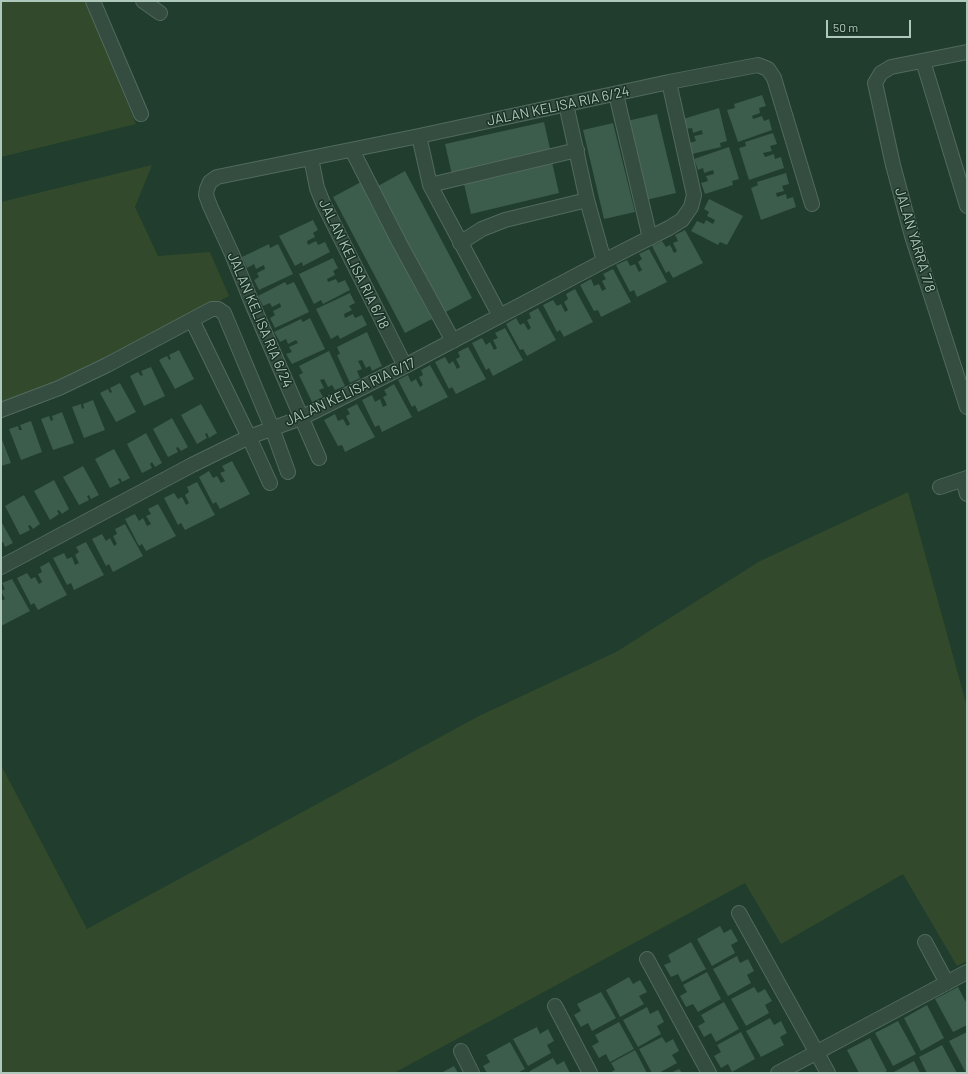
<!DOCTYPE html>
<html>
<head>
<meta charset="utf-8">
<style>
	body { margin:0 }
	#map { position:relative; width:968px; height:1074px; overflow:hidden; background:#203d2d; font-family:Barlow,sans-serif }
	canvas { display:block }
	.frame { position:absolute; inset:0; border:2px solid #afc8bc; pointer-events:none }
	.scale { position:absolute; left:826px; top:20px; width:85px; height:18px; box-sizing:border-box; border:2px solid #afc8bc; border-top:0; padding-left:5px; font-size:12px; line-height:14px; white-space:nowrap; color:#afc8bc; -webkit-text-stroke:3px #193125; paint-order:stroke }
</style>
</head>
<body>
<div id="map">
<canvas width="968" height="1074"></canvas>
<div class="frame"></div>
<div class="scale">50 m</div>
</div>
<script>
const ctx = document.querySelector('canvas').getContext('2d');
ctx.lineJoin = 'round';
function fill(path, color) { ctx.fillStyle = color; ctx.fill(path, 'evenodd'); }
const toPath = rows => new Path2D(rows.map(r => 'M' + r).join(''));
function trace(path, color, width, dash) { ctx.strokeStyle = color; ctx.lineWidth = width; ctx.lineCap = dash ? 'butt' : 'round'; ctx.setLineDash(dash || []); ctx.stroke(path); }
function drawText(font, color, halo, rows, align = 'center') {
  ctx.font = font + ' Barlow,sans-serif'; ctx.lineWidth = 3; ctx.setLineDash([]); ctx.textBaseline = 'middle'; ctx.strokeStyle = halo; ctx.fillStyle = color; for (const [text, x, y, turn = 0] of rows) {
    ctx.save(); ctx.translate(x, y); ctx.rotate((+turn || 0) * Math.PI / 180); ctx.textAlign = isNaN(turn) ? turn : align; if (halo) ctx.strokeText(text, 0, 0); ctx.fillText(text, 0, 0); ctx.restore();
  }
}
fill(toPath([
	[1,1,85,1,136,124,1,157],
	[152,165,135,207,158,256,210,252,229,296,62,380,1,402,1,202],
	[908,492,967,707,967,961,957,966,903,874,781,944,745,883,394,1073,1,1073,1,765,87,929,479,716,616,652,760,561]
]), '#324a2b');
fill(toPath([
	[762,95,766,106,759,108,760,113,752,116,753,119,762,116,764,121,769,119,772,130,738,142,727,110,735,108,734,104],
	[719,108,727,141,720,143,721,147,692,154,689,143,696,141,694,136,703,134,702,132,702,130,693,133,692,128,686,129,683,119],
	[657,114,676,193,646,200,627,121],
	[544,122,551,153,452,175,445,144],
	[613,123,635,212,604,219,583,130],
	[773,133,777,144,770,146,772,151,763,153,765,157,774,154,775,159,781,157,784,168,749,180,739,148,746,146,745,142],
	[729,147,739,179,732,181,733,185,705,194,701,183,708,181,706,176,714,174,713,170,704,173,703,168,698,170,694,159],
	[552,162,559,193,471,214,464,184],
	[405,171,472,298,444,313,378,186],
	[786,173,789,184,782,186,784,191,776,193,777,197,786,194,787,199,793,197,796,207,761,220,751,188,758,185,757,182],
	[361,182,432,319,405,333,333,197],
	[709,199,743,216,727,245,720,242,718,245,691,231,697,221,704,224,706,220,713,224,715,220,707,216,709,212,704,209],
	[313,220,318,230,313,233,315,237,307,241,308,245,316,241,318,245,325,242,330,252,303,266,302,262,295,266,279,236],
	[685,230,703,263,673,278,669,271,666,273,652,246,662,241,666,247,670,245,674,253,677,251,673,243,678,241,675,235],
	[269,244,270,248,278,244,293,274,259,290,254,280,259,277,257,273,265,269,264,265,256,269,254,264,247,268,242,257],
	[649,249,667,282,637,297,634,290,630,292,616,265,627,260,630,266,635,264,639,272,642,270,638,262,642,259,639,254],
	[333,258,338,268,333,271,335,275,327,279,328,282,336,279,338,283,345,280,350,290,323,304,321,300,314,304,299,274],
	[613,269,631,302,601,317,598,310,594,311,580,285,591,279,594,286,599,284,602,291,606,289,602,281,606,279,603,274],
	[285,282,287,285,294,282,309,312,275,328,270,318,275,315,273,311,281,307,280,303,272,307,270,303,263,306,258,296],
	[575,289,593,322,564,337,560,330,557,332,543,305,553,300,557,306,561,304,565,312,568,310,564,302,568,299,566,294],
	[350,293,355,303,349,306,352,310,344,314,345,318,353,314,355,318,362,315,367,325,340,339,338,335,331,339,316,309],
	[538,308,556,340,527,356,523,349,520,350,506,324,516,318,520,325,524,323,528,330,531,328,527,320,531,318,529,313],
	[310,318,325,349,292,364,286,354,292,352,289,347,298,343,296,340,288,344,286,339,280,342,274,332,301,319,303,322],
	[505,328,523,360,493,376,489,368,486,370,472,343,482,338,486,345,490,342,494,350,497,348,493,340,498,338,495,333],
	[367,332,382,366,372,371,370,366,366,368,362,360,358,361,362,369,357,371,360,378,350,383,337,355,340,354,337,347],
	[468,347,486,379,456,394,452,387,449,389,435,362,445,357,449,364,453,361,457,369,460,367,456,359,460,357,458,352],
	[179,350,194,379,175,389,159,360,167,356,169,360,171,359,169,355],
	[329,351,345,386,335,390,332,385,328,387,324,379,320,380,324,388,319,390,323,397,312,402,299,375,303,373,299,366],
	[430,365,448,397,418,412,415,405,412,407,398,380,408,375,411,382,416,379,420,387,423,385,419,377,423,375,421,370],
	[151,367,165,396,144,406,130,376,138,372,141,376,143,375,141,371],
	[120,383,136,412,116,422,100,393,108,389,110,393,112,392,110,388],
	[394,384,412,417,382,432,379,425,375,427,362,400,372,395,375,402,380,399,383,407,387,405,383,397,387,395,384,390],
	[93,400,105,430,84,438,72,407,81,404,82,409,84,408,83,404],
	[201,404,217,433,209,438,207,433,205,434,207,438,197,444,181,415],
	[357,404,375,437,345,452,342,445,338,446,324,420,335,414,338,421,343,419,347,426,350,424,346,416,350,414,347,409],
	[62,412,74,443,53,450,41,419,49,416,51,421,53,420,52,416],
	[172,418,188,447,181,451,178,447,176,448,178,452,168,457,153,429],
	[31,421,42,452,21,460,9,429,18,426,19,430,22,430,20,425],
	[146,433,162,463,155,467,152,462,150,464,152,468,142,473,127,444],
	[1,437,11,463,1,466],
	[114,449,130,478,122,482,120,478,118,479,120,483,110,488,95,459],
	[232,461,250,494,220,509,216,502,213,504,199,477,209,471,213,478,217,476,221,483,225,481,220,473,225,471,222,466],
	[83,466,99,495,91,499,89,495,87,496,89,500,79,505,63,477],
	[54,480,69,509,62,514,59,510,57,511,59,514,50,520,34,491],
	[197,482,215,515,185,530,181,523,178,525,164,498,174,493,178,499,182,497,186,505,189,503,185,495,189,492,187,487],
	[24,495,40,524,33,529,30,525,28,526,30,530,20,535,5,506],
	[158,504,176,536,146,551,142,544,139,546,125,519,135,514,139,521,143,518,147,526,151,524,146,516,151,514,148,509],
	[1,521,13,543,5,547,3,542,1,543],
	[125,524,143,556,113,572,109,564,106,566,92,539,102,534,106,541,110,538,114,546,117,544,113,536,117,534,115,529],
	[86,542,104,575,74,590,71,583,67,585,53,558,64,553,67,559,72,557,75,565,79,563,75,555,79,552,76,547],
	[49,562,67,595,38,610,34,603,31,605,17,578,27,573,31,579,35,577,39,584,42,582,38,574,42,572,40,567],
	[12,579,30,611,1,626,1,601,5,599,1,591,5,589,2,583],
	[720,926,724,933,731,929,738,941,731,945,735,953,712,966,697,939],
	[691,942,706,969,682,982,678,974,671,977,664,965,671,962,668,955],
	[737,956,740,963,748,959,754,971,747,975,751,983,728,996,713,969],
	[707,972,721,999,698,1012,693,1004,686,1007,680,996,687,992,683,985],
	[629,977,633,984,640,980,647,992,639,996,644,1004,620,1017,606,990],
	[754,987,758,993,765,989,772,1001,765,1005,769,1013,746,1026,731,999],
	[958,987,967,1004,967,1025,953,1032,935,999],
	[601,992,616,1018,592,1031,588,1023,581,1027,574,1015,581,1011,577,1004],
	[724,1002,739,1029,716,1042,711,1033,704,1037,698,1026,705,1022,701,1015],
	[927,1005,944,1038,921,1051,904,1018],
	[647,1007,650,1014,658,1010,664,1022,657,1026,661,1034,638,1047,623,1020],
	[770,1018,774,1025,781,1021,787,1033,780,1037,784,1045,761,1057,746,1031],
	[898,1021,916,1054,893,1066,875,1033],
	[619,1022,634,1049,610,1062,606,1054,599,1058,592,1046,599,1042,595,1035],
	[537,1027,540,1034,548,1029,554,1041,547,1045,551,1053,528,1066,513,1039],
	[741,1032,755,1059,732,1072,728,1064,721,1068,714,1056,721,1052,717,1045],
	[967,1032,967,1073,966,1073,949,1041],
	[662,1037,666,1043,673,1039,679,1051,672,1055,677,1063,659,1073,652,1073,639,1049],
	[870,1038,887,1071,883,1073,859,1073,847,1050],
	[510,1042,525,1069,517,1073,487,1073,483,1066,490,1062,486,1055],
	[942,1045,957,1073,927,1073,919,1057],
	[635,1050,647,1073,610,1073,615,1070,611,1063],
	[553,1058,557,1065,564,1061,570,1073,530,1073,530,1071],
	[914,1061,920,1073,892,1073],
	[454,1066,458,1073,441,1073],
	[679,1069,682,1073,671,1073]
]), '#3c5c4c');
const minor = toPath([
	[93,1,141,114],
	[143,1,160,13],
	[967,52,891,67,881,73,875,83,893,165,912,236,967,407],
	[923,61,967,206],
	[616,94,650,238],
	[566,104,587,200,604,261],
	[419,136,430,185,500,316],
	[352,150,399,242,453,341],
	[311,158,317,188,323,203,405,366],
	[430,185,577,150],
	[460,243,482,229,505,220,587,200],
	[192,320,249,437,270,483],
	[1,410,59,388,107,365,212,309,218,309,224,313,272,428,288,472],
	[319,458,254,308,232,254,210,206,206,195,207,189,210,182,217,177,419,136,669,82,758,65,768,69,774,78,812,204],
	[963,480,967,494],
	[940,487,967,478],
	[1,567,192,465,249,437,301,418,405,366,604,261,669,228,682,220,691,207,694,195,669,82],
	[739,913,828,1073],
	[925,942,947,983],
	[647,959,709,1073],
	[555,1006,590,1073],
	[461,1051,472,1073],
	[778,1073,967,972]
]);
trace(minor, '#526a5e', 16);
trace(minor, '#344d40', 14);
drawText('14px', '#afc8bc', '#193125', [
	["JALAN KELISA RIA 6/24",558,106,-12],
	["JALAN YARRA 7/8",915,240,73],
	["JALAN KELISA RIA 6/18",354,264,64],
	["JALAN KELISA RIA 6/24",260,320,67],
	["JALAN KELISA RIA 6/17",350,392,-25]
]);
</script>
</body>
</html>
